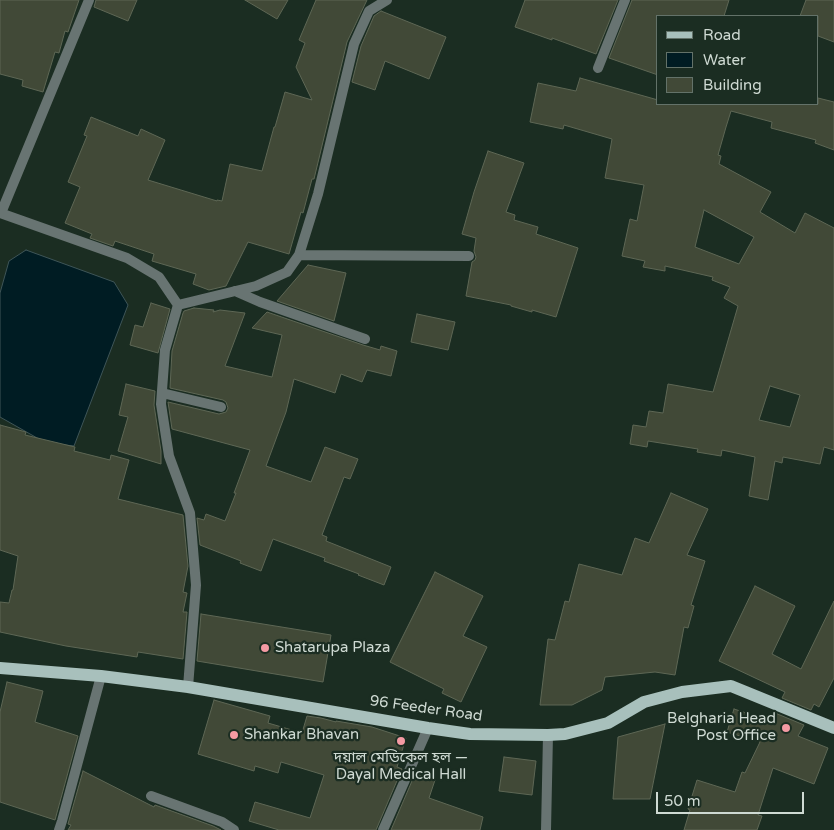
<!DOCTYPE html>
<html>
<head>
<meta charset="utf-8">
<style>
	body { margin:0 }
	#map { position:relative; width:834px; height:830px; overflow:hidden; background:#1b2d22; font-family:"Varela Round",sans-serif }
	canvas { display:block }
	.legend { position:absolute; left:656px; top:15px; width:162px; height:90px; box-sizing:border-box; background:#1b2d22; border:1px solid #637269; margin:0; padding:6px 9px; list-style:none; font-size:15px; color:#cfdad3 }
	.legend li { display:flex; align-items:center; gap:10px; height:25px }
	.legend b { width:25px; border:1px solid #637269 }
	.scale { position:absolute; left:656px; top:792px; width:148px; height:22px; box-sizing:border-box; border:2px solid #cfdad3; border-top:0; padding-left:6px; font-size:15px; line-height:18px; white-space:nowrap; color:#cfdad3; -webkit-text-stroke:4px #1b2d22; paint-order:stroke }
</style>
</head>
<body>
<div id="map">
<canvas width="834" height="830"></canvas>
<ul class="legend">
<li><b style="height:6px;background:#a8c0bc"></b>Road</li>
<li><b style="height:14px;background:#001c23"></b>Water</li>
<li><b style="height:14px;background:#414937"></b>Building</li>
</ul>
<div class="scale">50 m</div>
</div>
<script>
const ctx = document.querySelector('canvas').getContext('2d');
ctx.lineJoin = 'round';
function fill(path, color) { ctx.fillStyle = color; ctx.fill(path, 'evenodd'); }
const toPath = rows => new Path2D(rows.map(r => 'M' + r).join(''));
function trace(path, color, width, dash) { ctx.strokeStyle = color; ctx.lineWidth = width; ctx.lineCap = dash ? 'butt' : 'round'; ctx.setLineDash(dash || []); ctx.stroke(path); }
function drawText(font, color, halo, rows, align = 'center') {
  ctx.font = font + ' "Varela Round","Noto Sans Bengali",sans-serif'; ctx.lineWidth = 4.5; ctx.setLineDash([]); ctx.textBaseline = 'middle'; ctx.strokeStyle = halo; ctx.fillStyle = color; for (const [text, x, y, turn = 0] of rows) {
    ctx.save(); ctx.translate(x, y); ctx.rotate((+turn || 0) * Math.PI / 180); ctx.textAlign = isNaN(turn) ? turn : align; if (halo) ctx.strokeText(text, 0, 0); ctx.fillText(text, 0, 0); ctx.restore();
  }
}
const water = toPath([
	[26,250,114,282,128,305,74,446,46,443,0,417,0,293,9,261,26,250]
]);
fill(water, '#001c23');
trace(water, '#3e5558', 1);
const building = toPath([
	[0,0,79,0,68,32,65,31,59,53,55,52,43,92,22,86,23,80,0,74,0,0],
	[96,0,137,0,128,21,94,7,96,0],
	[245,0,288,0,277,19,245,0],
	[316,0,367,0,347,42,314,179,312,179,303,213,301,212,289,254,248,242,226,286,209,290,193,284,196,274,152,261,154,254,115,241,113,246,90,238,92,234,65,223,80,187,68,182,87,136,84,135,91,117,138,136,141,129,165,140,148,180,217,201,217,200,222,201,230,164,262,171,274,127,275,127,285,92,312,100,296,67,305,43,299,40,316,0],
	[525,0,618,0,596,54,552,38,552,40,515,27,525,0],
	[632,0,729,0,724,16,658,16,658,75,609,58,632,0],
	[806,0,834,0,834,42,818,36,818,16,800,16,806,0],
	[381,11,446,37,429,79,385,61,375,90,352,82,361,46,374,16,381,11],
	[580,78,658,100,658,104,818,104,818,98,834,102,834,150,815,143,816,140,771,128,772,122,731,111,726,127,718,155,721,156,719,164,771,192,760,212,795,233,805,213,834,228,834,450,824,447,820,464,783,457,782,463,775,461,768,500,749,496,755,457,722,450,721,456,697,452,698,449,648,441,647,447,630,444,633,425,646,427,649,411,663,413,668,384,713,392,738,306,724,298,730,287,712,280,713,277,665,266,665,271,643,267,645,261,622,256,630,219,637,221,644,185,605,178,612,139,564,125,563,129,530,122,538,83,576,91,580,78],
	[704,210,754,237,739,264,695,247,704,210],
	[770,386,800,395,790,427,759,420,770,386],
	[488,151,524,163,506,212,515,215,514,220,538,227,536,234,578,248,556,317,532,310,532,312,511,306,511,305,466,296,472,262,475,260,476,257,474,251,476,238,462,234,474,192,488,151],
	[308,265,346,273,334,321,277,301,308,265],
	[151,303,170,309,158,353,130,345,135,325,143,327,151,303],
	[194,308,214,310,213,312,220,310,245,313,225,366,272,377,282,335,252,328,267,312,363,345,380,350,381,346,397,351,391,376,367,370,362,382,341,374,335,393,294,379,286,412,266,466,311,482,325,447,358,459,350,479,344,477,322,535,327,537,326,541,391,567,384,585,358,575,359,574,324,561,325,558,273,539,261,571,240,563,241,561,200,545,197,518,204,520,206,514,225,521,236,493,234,493,250,450,172,429,168,402,219,414,226,412,228,408,226,402,223,400,170,388,172,351,183,313,184,311,194,308],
	[417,314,455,322,448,350,411,342,417,314],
	[126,384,155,391,154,405,161,451,161,464,118,451,128,417,119,415,126,384],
	[0,425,26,432,25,435,75,447,74,451,110,460,111,455,129,460,118,499,183,515,188,566,183,592,187,593,183,612,187,612,183,659,138,652,137,657,66,646,0,632,0,602,9,603,12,590,13,590,18,556,0,550,0,425],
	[671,493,708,509,687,555,705,561,691,605,694,606,688,628,684,627,675,675,655,672,605,677,602,690,572,705,540,705,548,639,555,640,565,601,569,602,579,564,622,575,635,538,649,543,671,493],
	[435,572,483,596,463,636,487,647,461,702,442,693,444,689,390,662,435,572],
	[755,586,795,606,772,654,801,669,834,601,834,678,819,707,814,704,811,710,782,698,785,692,719,661,755,586],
	[201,614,331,635,323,682,197,661,201,614],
	[7,682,43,691,35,722,78,736,55,820,0,802,0,712,7,682],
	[214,700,270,716,268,723,302,733,307,716,321,718,336,722,336,721,372,727,406,738,397,767,402,769,376,830,279,830,249,821,255,802,310,818,324,775,281,762,278,773,255,766,254,771,198,754,214,700],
	[734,709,771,721,775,713,804,725,798,736,828,748,814,784,773,768,758,815,762,816,757,830,684,830,690,810,688,809,697,780,735,792,742,772,745,773,760,742,727,732,734,709],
	[665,724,650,799,613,799,618,737,665,724],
	[504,757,536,761,532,795,499,791,504,757],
	[83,771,154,807,155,805,213,826,221,830,68,830,71,825,68,824,83,771],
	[415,774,435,780,429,798,483,817,480,830,391,830,415,774]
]);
fill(building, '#414937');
trace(building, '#5e6755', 1);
trace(toPath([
	[598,68,625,0],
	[0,213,127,258,159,277,178,305],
	[1,213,89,0],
	[299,255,469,256],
	[235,291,260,302,365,339],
	[178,305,256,286,287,272,299,255,318,194,354,44,369,11,387,0],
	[178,305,165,350,161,404,169,456,190,513,196,585,188,687],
	[162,393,221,407],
	[151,796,222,822,234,830],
	[59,830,62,821,101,676],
	[546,830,548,735]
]), '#687472', 10);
trace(toPath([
	[383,830,428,728]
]), '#687472', 10);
trace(toPath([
	[0,668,101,676,188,687,428,728,470,734,548,735,565,734,608,723,644,702,682,692,731,686,834,728]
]), '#a8c0bc', 12);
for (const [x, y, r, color] of [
	[265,648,5,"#f49aa3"],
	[786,728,5,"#f49aa3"],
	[234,735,5,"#f49aa3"],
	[401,741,5,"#f49aa3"]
]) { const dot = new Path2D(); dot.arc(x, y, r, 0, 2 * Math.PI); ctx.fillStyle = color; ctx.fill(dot); trace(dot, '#1b2d22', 2); }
drawText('15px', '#cfdad3', '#1b2d22', [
	["Shatarupa Plaza",275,648],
	["Belgharia Head",776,719,"right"],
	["Post Office",776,736,"right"],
	["Shankar Bhavan",244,735],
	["দয়াল মেডিকেল হল —",401,758,"center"],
	["Dayal Medical Hall",401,775,"center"]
], 'left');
drawText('15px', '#cfdad3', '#1b2d22', [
	["96 Feeder Road",426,709,8]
]);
</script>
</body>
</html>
